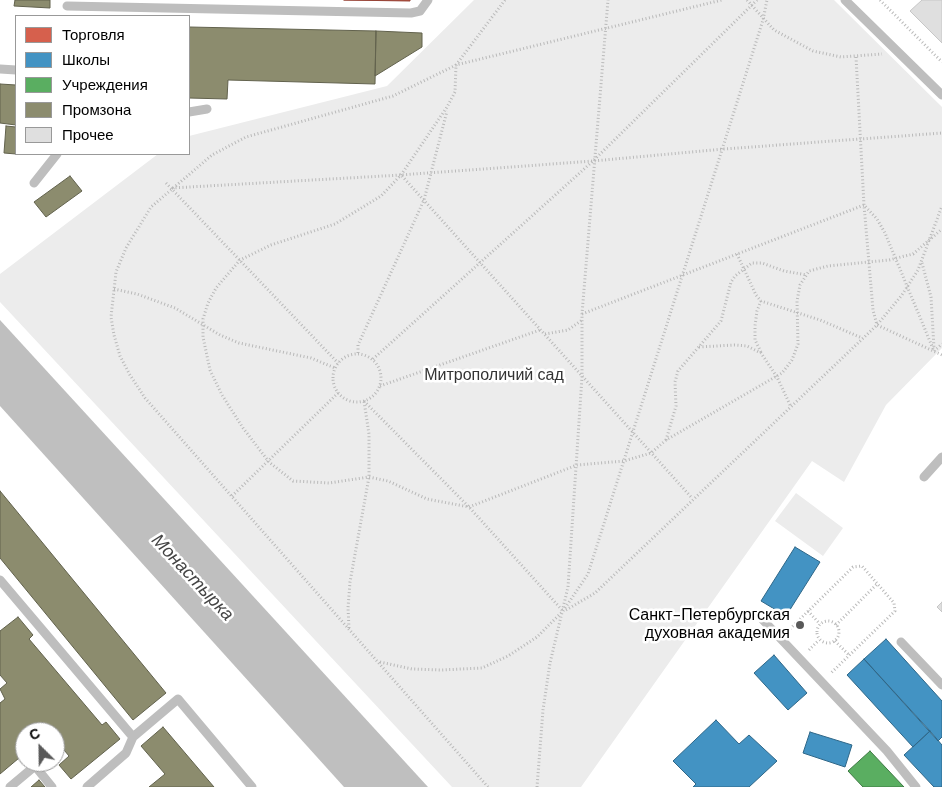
<!DOCTYPE html>
<html>
<head>
<meta charset="utf-8">
<style>
	body { margin:0 }
	#map { position:relative; width:942px; height:787px; overflow:hidden; background:#fff; font-family:"DM Sans",sans-serif }
	canvas { display:block }
	.legend { position:absolute; left:15px; top:15px; width:175px; height:140px; box-sizing:border-box; background:#fff; border:1px solid #999; margin:0; padding:6px 9px; list-style:none; font-size:15px; color:#000 }
	.legend li { display:flex; align-items:center; gap:10px; height:25px }
	.legend b { width:25px; border:1px solid #999 }
	.north { position:absolute; left:15px; top:722px; width:50px; height:50px; box-sizing:border-box; background:#fff; border:1px solid #999; border-radius:50%; rotate:337deg; font-size:14px; font-weight:700; line-height:20px; text-align:center; color:#000 }
	.north::after { content:''; display:block; margin:auto; width:18px; height:22px; background:#595959; clip-path:polygon(50% 0,100% 100%,50% 72%,0 100%) }
</style>
</head>
<body>
<div id="map">
<canvas width="942" height="787"></canvas>
<ul class="legend">
<li><b style="height:14px;background:#d6604d"></b>Торговля</li>
<li><b style="height:14px;background:#4393c3"></b>Школы</li>
<li><b style="height:14px;background:#5aae61"></b>Учреждения</li>
<li><b style="height:14px;background:#8c8c6e"></b>Промзона</li>
<li><b style="height:14px;background:#dfdfdf"></b>Прочее</li>
</ul>
<div class="north">С</div>
</div>
<script>
const ctx = document.querySelector('canvas').getContext('2d');
ctx.lineJoin = 'round';
function fill(path, color) { ctx.fillStyle = color; ctx.fill(path, 'evenodd'); }
const toPath = rows => new Path2D(rows.map(r => 'M' + r).join(''));
function trace(path, color, width, dash) { ctx.strokeStyle = color; ctx.lineWidth = width; ctx.lineCap = dash ? 'butt' : 'round'; ctx.setLineDash(dash || []); ctx.stroke(path); }
function drawText(font, color, halo, rows, align = 'center') {
  ctx.font = font + ' "DM Sans",sans-serif'; ctx.lineWidth = 5; ctx.setLineDash([]); ctx.textBaseline = 'middle'; ctx.strokeStyle = halo; ctx.fillStyle = color; for (const [text, x, y, turn = 0] of rows) {
    ctx.save(); ctx.translate(x, y); ctx.rotate((+turn || 0) * Math.PI / 180); ctx.textAlign = isNaN(turn) ? turn : align; if (halo) ctx.strokeText(text, 0, 0); ctx.fillText(text, 0, 0); ctx.restore();
  }
}
fill(toPath([
	[474,0,834,0,942,107,942,348,886,405,844,482,812,461,581,787,452,787,0,302,0,274,158,154,189,154,189,136,387,86],
	[796,493,843,528,823,556,775,521]
]), '#ececec');
fill(toPath([
	[0,320,428,787,344,787,0,406]
]), '#bfbfbf');
const shops = toPath([
	[344,0,410,0,410,1,344,0]
]);
fill(shops, '#d6604d');
trace(shops, '#964336', 1);
const schools = toPath([
	[795,547,820,562,786,616,761,601,795,547],
	[886,639,942,701,942,737,938,741,864,659,886,639],
	[774,655,807,693,788,710,754,673,774,655],
	[864,659,930,731,913,747,847,675,864,659],
	[716,720,739,744,749,735,777,761,749,787,693,787,696,784,673,761,716,720],
	[930,731,942,745,942,787,934,787,904,755,930,731],
	[810,732,852,745,845,767,803,753,810,732]
]);
fill(schools, '#4393c3');
trace(schools, '#2f6788', 1);
const public = toPath([
	[870,751,904,787,863,787,848,771,870,751]
]);
fill(public, '#5aae61');
trace(public, '#3f7a44', 1);
const industry = toPath([
	[15,0,50,0,50,8,14,6,15,0],
	[189,27,376,31,375,84,228,80,227,99,189,98,189,27],
	[376,31,422,33,422,47,375,76,376,31],
	[0,84,16,85,16,125,0,123,0,84],
	[6,126,16,127,16,154,4,153,6,126],
	[70,176,82,191,46,217,34,202,70,176],
	[0,491,166,693,133,720,0,558,0,491],
	[18,617,33,635,29,639,102,725,106,722,120,739,71,779,59,765,69,756,55,739,55,732,25,732,25,753,0,774,0,703,5,699,0,689,7,683,0,675,0,631,18,617],
	[163,727,214,787,149,787,165,774,141,746,163,727],
	[39,780,45,787,31,787,39,780]
]);
fill(industry, '#8c8c6e');
trace(industry, '#62624d', 1);
const building = toPath([
	[922,0,942,0,942,43,910,11,922,0],
	[942,602,942,612,937,607,942,602]
]);
fill(building, '#dfdfdf');
trace(building, '#c7c7c7', 1);
trace(toPath([
	[505,0,456,65,455,92,447,107,401,175,381,196,335,224,271,245,240,260,216,288,208,303,203,319,203,337,210,370,222,395,243,428,269,462,293,481,329,483,369,477,388,481,427,499,469,507,577,465,624,461,651,453,666,440,782,373,792,360,798,344,797,301,800,285,809,271,828,266,889,260,913,254,942,229],
	[747,0,774,30,813,51,841,57,882,54],
	[880,0,942,62],
	[856,57,864,205,873,310,877,325,942,355],
	[402,176,692,498],
	[166,183,338,363],
	[172,188,401,175,593,161,724,149,942,133],
	[737,254,756,295,761,301,820,320,862,338],
	[922,263,931,297,934,348],
	[114,289,137,294,175,308,220,335,239,343,311,358,335,368],
	[582,314,864,205,877,219,885,233,934,351],
	[545,334,568,330,582,320],
	[699,347,734,345,747,346,761,353,777,377,791,407],
	[934,351,942,344],
	[761,352,755,340,755,326,757,311,761,301],
	[358,353,358,345,424,200,447,111],
	'333 378a24 24 0 1 1 48 0a24 24 0 1 1-48 0Z',
	[373,359,593,161,757,0],
	[380,386,540,330],
	[364,401,469,507,563,611],
	[666,440,676,406,675,382,678,371,721,321,731,282,735,276,752,263,762,263,784,271,807,275],
	[232,496,338,393],
	[566,610,595,593,877,325,902,295,918,270,942,206],
	[808,611,820,624],
	'817 632a11 11 0 1 1 22 0a11 11 0 1 1-22 0Z',
	[836,625,877,584],
	[349,628,348,608,350,582,369,477,369,434,364,401],
	[790,629,853,567,862,566,894,603,895,611,831,673],
	[835,641,849,655],
	[809,650,819,640],
	[380,662,412,669,441,670,482,668,508,656,537,637,563,611,588,574,763,20,767,0],
	[488,787,145,398,130,375,120,356,114,335,111,317,116,272,126,248,151,207,212,155,246,137,393,96,456,65,722,0],
	[537,787,543,710,550,663,568,587,582,377,582,314,608,0]
]), '#b9b9b9', 3, [1, 2.5]);
trace(toPath([
	[845,0,942,95],
	[67,6,411,13,420,11,428,0],
	[0,69,16,70],
	[189,112,207,109],
	[34,183,57,154],
	[924,477,942,457],
	[0,580,133,737,178,699,252,787],
	[763,620,887,751,916,787],
	[901,642,942,685],
	[10,787,35,766,52,787],
	[87,787,126,753,133,737]
]), '#bebebe', 9);
for (const [x, y, r, color] of [
	[800,625,5,"#595959"]
]) { const dot = new Path2D(); dot.arc(x, y, r, 0, 2 * Math.PI); ctx.fillStyle = color; ctx.fill(dot); trace(dot, '#fff', 2); }
drawText('16px', '#333', '#fff', [
	["Митрополичий сад",494,376]
]);
drawText('16px', '#000', '#fff', [
	["Санкт-Петербургская",790,616],
	["духовная академия",790,634]
], 'right');
drawText('italic 18px', '#444', '#fff', [
	["Монастырка",192,578,47]
]);
</script>
</body>
</html>
